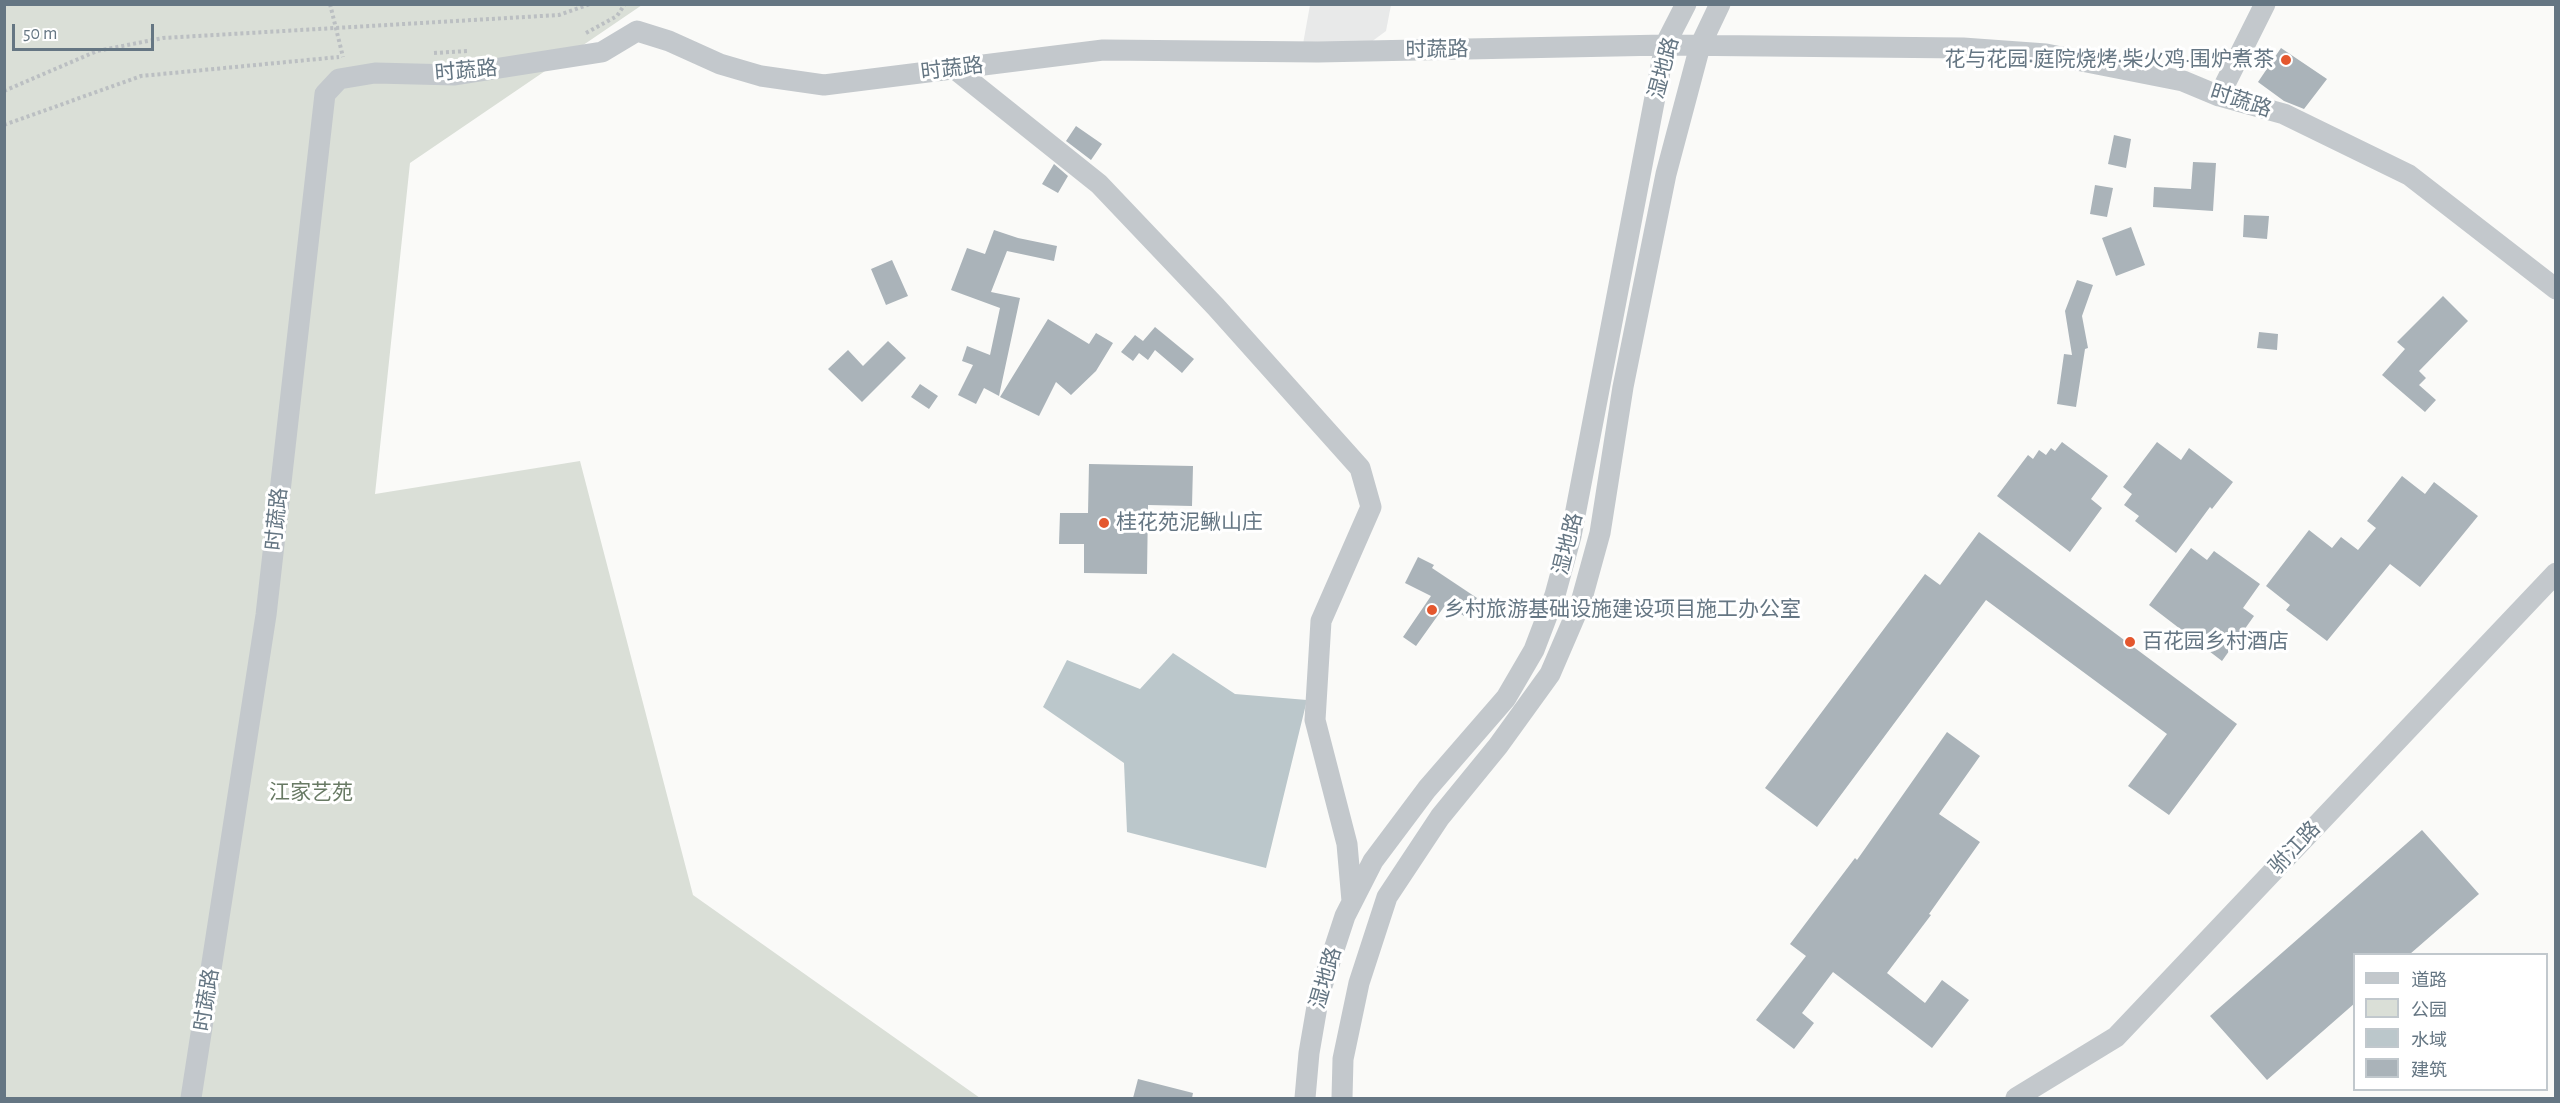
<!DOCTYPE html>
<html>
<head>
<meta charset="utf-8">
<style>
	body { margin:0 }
	#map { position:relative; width:2560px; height:1103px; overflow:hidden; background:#fafaf8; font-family:"Alegreya Sans","Noto Sans SC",sans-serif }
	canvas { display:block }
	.frame { position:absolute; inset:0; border:6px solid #657683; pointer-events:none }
	.legend { position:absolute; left:2353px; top:953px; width:195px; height:138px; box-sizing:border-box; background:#fff; border:2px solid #c1c8cd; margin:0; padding:8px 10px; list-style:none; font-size:18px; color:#657683 }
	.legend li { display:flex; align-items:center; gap:12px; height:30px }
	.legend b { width:30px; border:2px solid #c1c8cd }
	.scale { position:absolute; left:12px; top:24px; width:142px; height:27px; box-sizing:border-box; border:3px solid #657683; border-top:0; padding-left:8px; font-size:18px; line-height:21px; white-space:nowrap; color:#657683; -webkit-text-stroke:4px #fff; paint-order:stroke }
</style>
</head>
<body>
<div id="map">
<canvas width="2560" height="1103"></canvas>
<div class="frame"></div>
<ul class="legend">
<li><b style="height:8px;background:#c3c8cc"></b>道路</li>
<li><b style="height:16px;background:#dadfd7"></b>公园</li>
<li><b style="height:16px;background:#bbc7cb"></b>水域</li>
<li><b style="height:16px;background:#aab3b9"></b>建筑</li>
</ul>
<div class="scale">50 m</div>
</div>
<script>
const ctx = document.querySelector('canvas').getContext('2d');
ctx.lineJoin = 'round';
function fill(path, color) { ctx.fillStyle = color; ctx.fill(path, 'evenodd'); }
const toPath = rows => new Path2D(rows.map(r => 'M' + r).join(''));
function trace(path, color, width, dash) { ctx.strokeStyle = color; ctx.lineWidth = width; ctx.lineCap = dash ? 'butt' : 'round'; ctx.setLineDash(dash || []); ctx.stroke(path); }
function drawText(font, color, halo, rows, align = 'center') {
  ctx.font = font + ' "Alegreya Sans","Noto Sans SC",sans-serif'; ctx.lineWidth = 6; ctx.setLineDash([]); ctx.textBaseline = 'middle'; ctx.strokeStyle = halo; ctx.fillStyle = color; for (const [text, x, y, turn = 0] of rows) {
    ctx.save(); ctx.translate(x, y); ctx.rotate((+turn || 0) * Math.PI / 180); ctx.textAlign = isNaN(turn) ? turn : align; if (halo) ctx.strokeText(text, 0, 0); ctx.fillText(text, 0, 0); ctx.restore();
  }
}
fill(toPath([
	[1310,5,1391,5,1386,31,1363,48,1303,44]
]), '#e8e9e9');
fill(toPath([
	[5,5,642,5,410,163,375,494,580,461,693,895,980,1098,5,1098]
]), '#dadfd7');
fill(toPath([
	[1173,653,1235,694,1307,700,1266,868,1127,832,1124,763,1043,707,1067,660,1140,689]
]), '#bbc7cb');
fill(toPath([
	[2281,48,2327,79,2304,109,2284,101,2258,82],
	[1076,126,1102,144,1091,160,1066,141],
	[2114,135,2131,139,2126,168,2108,164],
	[2193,162,2216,163,2213,211,2153,207,2154,187,2191,189],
	[1054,164,1068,176,1058,193,1042,184],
	[2095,185,2113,188,2107,217,2090,214],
	[2244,215,2269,216,2267,239,2243,237],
	[2131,227,2145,265,2116,276,2102,238],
	[994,230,1018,238,1057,246,1054,261,1007,251,991,292,1020,298,999,396,984,388,976,404,958,395,973,365,962,361,967,346,990,355,1000,308,951,290,967,248,985,254],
	[892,260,908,296,886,305,871,269],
	[2077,280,2093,285,2082,316,2088,348,2085,349,2076,407,2057,404,2064,354,2072,355,2065,311],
	[2443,296,2468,321,2419,371,2426,378,2419,385,2436,400,2425,412,2382,375,2405,349,2397,342],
	[1048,319,1089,344,1096,333,1113,343,1096,371,1071,395,1056,382,1039,416,1000,397],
	[1155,327,1194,359,1182,373,1155,350,1148,360,1139,353,1133,361,1121,352,1135,335,1143,341],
	[2259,332,2278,334,2277,350,2257,348],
	[888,341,906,358,862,402,828,369,848,350,863,366],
	[920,384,938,396,929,409,911,397],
	[2062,442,2108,476,2091,499,2102,508,2070,552,1997,496,2028,455,2033,459,2039,450,2046,455,2051,448,2055,451],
	[2157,442,2181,460,2189,448,2233,482,2212,509,2210,507,2176,553,2135,521,2139,516,2124,505,2132,494,2123,487],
	[1089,464,1193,466,1192,506,1148,505,1147,574,1084,573,1084,544,1059,544,1060,513,1088,513],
	[2402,476,2425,494,2434,482,2478,516,2420,587,2390,564,2327,641,2286,610,2290,605,2266,586,2309,530,2332,548,2341,537,2358,550,2376,528,2367,521],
	[1979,532,2237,724,2169,815,2128,786,2167,734,1986,600,1817,827,1765,788,1925,574,1940,585],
	[2191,548,2207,560,2214,551,2260,584,2243,608,2254,616,2222,661,2149,605],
	[1418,557,1434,565,1432,568,1477,598,1464,616,1446,604,1416,646,1403,637,1431,596,1405,583],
	[1947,732,1980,756,1939,814,1980,842,1929,914,1931,915,1887,973,1925,1003,1942,980,1969,1000,1932,1048,1833,972,1802,1013,1814,1023,1794,1049,1756,1020,1806,956,1790,944,1855,858,1857,860],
	[2422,830,2479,894,2410,954,2355,954,2355,1003,2267,1080,2210,1016],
	[1138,1079,1193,1093,1192,1098,1133,1098]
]), '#aab3b9');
trace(toPath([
	[330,4,343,57],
	[586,33,617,16,625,4],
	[434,53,468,51],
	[4,91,97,51,163,38,559,15,590,4],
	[4,125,141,76,339,57]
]), '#bbbfc2', 4, [3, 3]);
trace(toPath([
	[955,69,1099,184,1216,307,1360,468,1371,507,1321,621,1315,720,1347,844,1352,901],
	[2219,96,2265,4],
	[191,1098,266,615,325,94,339,79,375,73,455,75,602,52,637,31,669,41,720,64,761,76,824,85,1103,50,1318,52,1665,45,1963,48,2046,54,2183,81,2219,96,2284,114,2409,175,2556,289],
	[1305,1098,1309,1053,1319,995,1345,916,1373,861,1427,789,1506,698,1534,650,1555,595,1571,536,1665,45,1686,4],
	[1342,1098,1343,1059,1359,983,1387,897,1440,817,1498,746,1550,674,1581,602,1600,533,1623,387,1666,174,1700,46,1720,4],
	[2016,1098,2116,1037,2556,573]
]), '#c3c8cc', 21);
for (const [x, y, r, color] of [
	[2286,60,6,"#e4572e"],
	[1104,523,6,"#e4572e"],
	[1432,610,6,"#e4572e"],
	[2130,642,6,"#e4572e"]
]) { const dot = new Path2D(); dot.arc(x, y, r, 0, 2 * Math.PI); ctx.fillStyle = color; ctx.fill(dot); trace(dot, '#fff', 2); }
drawText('21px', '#657683', '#fff', [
	["时蔬路",1437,50,-1],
	["湿地路",1664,68,-75],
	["时蔬路",952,69,-7],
	["时蔬路",466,71,-5],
	["时蔬路",2241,101,18],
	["时蔬路",277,519,-84],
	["湿地路",1568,544,-76],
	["驸江路",2295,848,-47],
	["湿地路",1326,978,-74],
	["时蔬路",207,1000,-81]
]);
drawText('21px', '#657683', '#fff', [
	["花与花园·庭院烧烤·柴火鸡·围炉煮茶",2274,60,"right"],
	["桂花苑泥鳅山庄",1116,523],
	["乡村旅游基础设施建设项目施工办公室",1444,610],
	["百花园乡村酒店",2142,642]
], 'left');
drawText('21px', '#687a64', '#fff', [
	["江家艺苑",311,793]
]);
</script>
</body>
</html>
